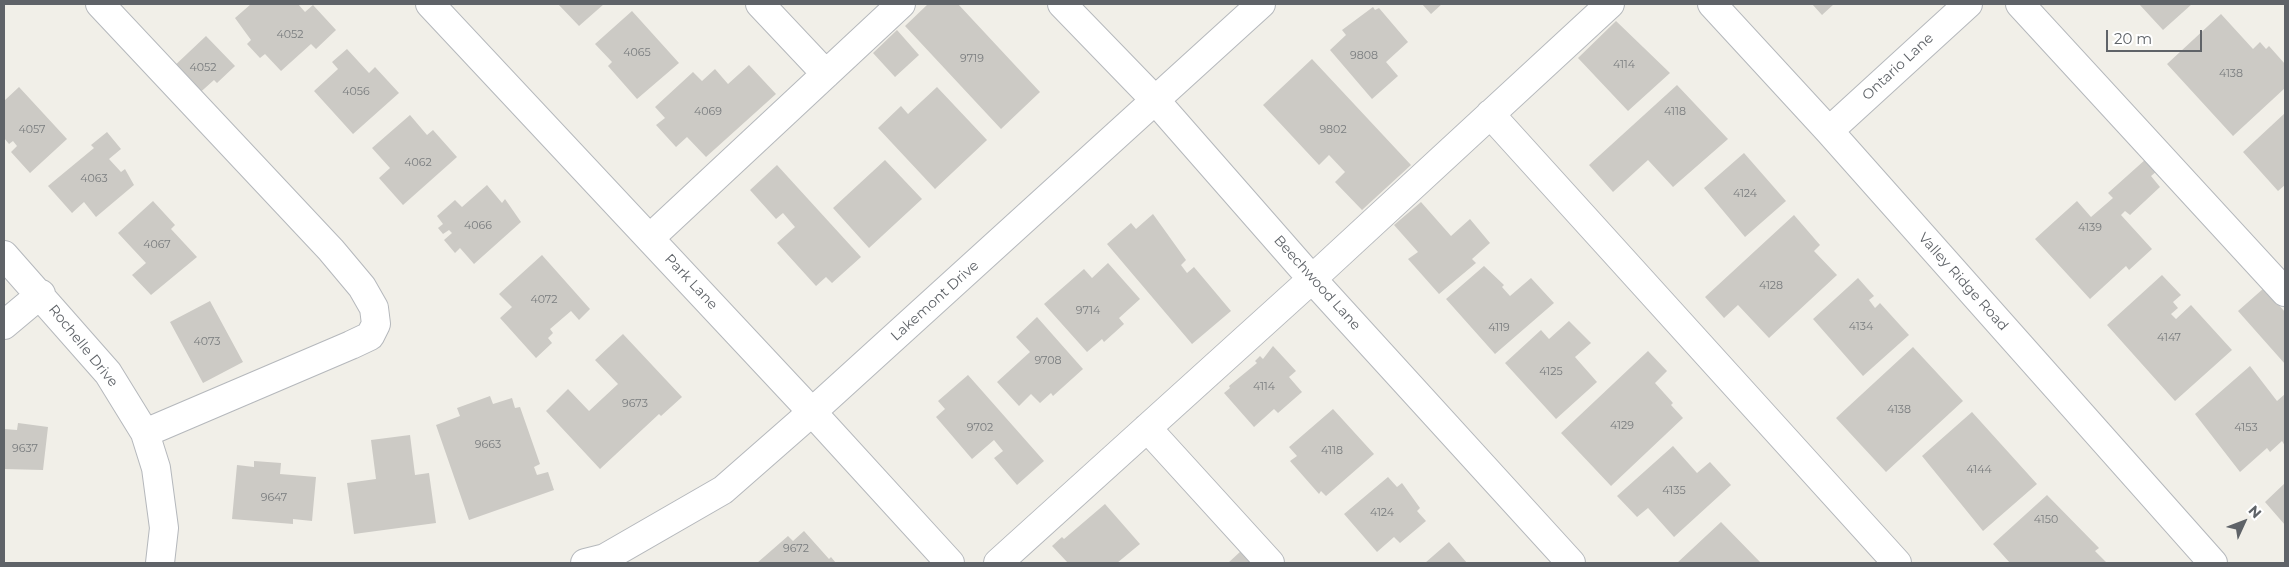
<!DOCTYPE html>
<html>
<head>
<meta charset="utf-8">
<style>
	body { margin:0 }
	#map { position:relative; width:2289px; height:567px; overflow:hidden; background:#f1efe8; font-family:Montserrat,sans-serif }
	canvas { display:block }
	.frame { position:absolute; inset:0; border:5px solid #5f6368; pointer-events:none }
	.north { position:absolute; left:2219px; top:497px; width:50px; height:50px; -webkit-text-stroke:4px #fff; paint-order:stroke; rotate:47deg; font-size:14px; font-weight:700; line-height:20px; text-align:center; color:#5f6368 }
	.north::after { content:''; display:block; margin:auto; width:18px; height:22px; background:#5f6368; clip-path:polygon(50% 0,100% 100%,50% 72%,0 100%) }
	.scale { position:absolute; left:2106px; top:30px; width:96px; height:22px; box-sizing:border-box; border:2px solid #5f6368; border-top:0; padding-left:6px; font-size:15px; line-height:18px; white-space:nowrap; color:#5f6368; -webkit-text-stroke:4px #fff; paint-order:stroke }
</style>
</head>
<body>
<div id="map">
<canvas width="2289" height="567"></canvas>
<div class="frame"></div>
<div class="north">N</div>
<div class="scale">20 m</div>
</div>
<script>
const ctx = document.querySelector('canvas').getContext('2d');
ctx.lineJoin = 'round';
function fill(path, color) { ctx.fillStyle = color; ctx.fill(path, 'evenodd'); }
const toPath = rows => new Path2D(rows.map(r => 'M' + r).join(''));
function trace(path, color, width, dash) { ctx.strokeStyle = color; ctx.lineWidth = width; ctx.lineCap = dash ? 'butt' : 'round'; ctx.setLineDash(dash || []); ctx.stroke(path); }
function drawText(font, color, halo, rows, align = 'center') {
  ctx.font = font + ' Montserrat,sans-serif'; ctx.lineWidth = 4.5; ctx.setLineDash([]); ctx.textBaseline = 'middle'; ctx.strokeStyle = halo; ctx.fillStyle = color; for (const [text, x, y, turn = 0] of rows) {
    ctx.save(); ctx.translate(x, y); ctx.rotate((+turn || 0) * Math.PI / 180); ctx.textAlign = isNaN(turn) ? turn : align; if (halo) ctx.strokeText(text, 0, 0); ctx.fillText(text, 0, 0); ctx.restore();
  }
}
fill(toPath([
	[251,4,298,4,305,12,313,5,336,30,316,49,311,44,281,71,265,54,260,58,247,44,251,40,235,18],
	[558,4,604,4,579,26],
	[928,4,958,4,1040,92,1001,129,905,26],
	[1422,4,1442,4,1431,14],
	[1812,4,1834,4,1822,15],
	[2139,4,2192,4,2163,30],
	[1373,7,1375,10,1379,8,1408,42,1386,62,1398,76,1372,99,1330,50,1346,35,1342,30],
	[632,11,679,63,637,99,608,66,612,62,595,44],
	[2221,14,2253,49,2260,42,2266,49,2269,46,2285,64,2285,88,2233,136,2167,64],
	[1616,21,1670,73,1628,111,1578,58],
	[897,30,919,55,895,77,873,53],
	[206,36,235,66,217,83,214,80,195,97,170,70],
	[347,49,369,73,375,67,399,93,353,134,314,91,338,69,332,62],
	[1312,59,1411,165,1362,210,1335,182,1345,172,1329,155,1319,165,1263,105],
	[749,65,776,94,706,157,687,137,676,147,656,125,665,118,655,107,693,72,702,81,715,69,728,84],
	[1677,85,1728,139,1673,187,1648,160,1613,192,1589,165],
	[19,87,67,139,30,173,11,152,17,146,13,141,9,144,4,138,4,101],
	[937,87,987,140,935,189,878,128,901,106,908,114],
	[2285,113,2285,185,2278,191,2243,152],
	[410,115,427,135,433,130,457,157,403,205,379,178,390,168,372,148],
	[107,132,121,149,109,159,121,172,125,169,134,185,96,217,84,202,72,213,48,186,94,148,91,145],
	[1744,153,1786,201,1745,237,1704,188],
	[2146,159,2157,171,2151,176,2160,187,2130,215,2125,211,2121,215,2152,249,2129,270,2126,266,2090,299,2035,239,2077,201,2091,217,2113,198,2108,193],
	[885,160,922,199,869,248,833,208],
	[777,165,861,257,832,283,826,277,816,286,777,243,795,227,783,213,776,219,750,190],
	[487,185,502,203,505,199,521,222,474,264,460,248,455,253,444,240,452,233,449,230,443,234,438,228,443,224,437,216,455,200,462,207],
	[153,201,175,225,171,229,197,257,151,295,132,275,146,263,118,233],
	[1421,202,1451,236,1470,219,1490,243,1472,259,1476,263,1439,294,1408,259,1418,252,1394,225],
	[1153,214,1186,260,1181,265,1187,273,1194,267,1231,311,1192,344,1107,244,1131,223,1136,229],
	[1794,215,1820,245,1814,251,1837,275,1769,338,1738,305,1724,318,1705,297],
	[542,255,590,309,579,320,571,311,550,329,553,333,548,338,552,343,536,358,500,318,512,307,499,294],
	[1108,263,1140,299,1119,318,1124,324,1104,342,1102,339,1087,352,1044,304,1084,269,1092,278],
	[1484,266,1504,285,1502,287,1510,296,1531,278,1554,303,1495,354,1446,299],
	[2162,275,2181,295,2173,302,2178,308,2171,314,2176,319,2191,305,2232,350,2175,401,2107,325],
	[1858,278,1874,296,1869,300,1875,308,1880,303,1909,335,1863,376,1813,319],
	[2264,288,2285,312,2285,364,2238,311],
	[210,301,243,362,203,383,170,322],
	[1037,317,1083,369,1053,396,1051,393,1040,403,1031,394,1019,406,997,382,1030,352,1016,337],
	[1569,321,1591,343,1575,357,1597,382,1556,419,1505,363,1541,330,1549,339],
	[623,334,682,397,661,416,659,414,600,469,546,411,568,389,589,411,618,384,595,360],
	[1273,346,1296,371,1289,377,1302,392,1278,413,1274,409,1254,427,1224,393,1230,388,1229,386,1257,363,1255,361,1260,356,1263,359],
	[1913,347,1963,401,1886,472,1836,418],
	[1648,351,1667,371,1655,383,1673,403,1671,405,1683,418,1611,486,1561,433],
	[2250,366,2277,401,2285,394,2285,446,2282,441,2270,452,2267,448,2240,472,2195,414],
	[968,375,1044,461,1017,485,994,458,1003,451,994,440,972,459,936,417,945,409,938,401],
	[490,396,493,404,512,398,515,408,520,407,540,464,534,467,537,475,548,472,554,490,469,520,436,425,460,416,457,408],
	[1333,409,1374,454,1326,496,1321,491,1319,494,1290,461,1297,456,1289,447],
	[1972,412,2037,484,1983,531,1922,456],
	[18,423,48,427,43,470,4,469,4,429,17,430],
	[410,435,415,475,429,473,436,523,354,534,347,483,376,479,371,440],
	[1673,446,1697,473,1710,462,1731,485,1674,537,1648,508,1637,517,1617,496],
	[254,461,281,463,280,474,316,477,312,521,293,519,293,524,232,519,237,465,254,467],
	[1388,477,1397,487,1402,483,1420,508,1417,511,1426,521,1400,543,1394,537,1377,552,1344,514],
	[2285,483,2285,525,2265,502],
	[2047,495,2099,548,2095,551,2107,563,2010,563,1993,544],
	[1105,504,1140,544,1117,563,1068,563,1052,546,1062,537,1064,539],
	[1721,522,1761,563,1677,563],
	[804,531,829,559,831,557,836,563,757,563,788,536,793,541],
	[1449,542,1467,563,1425,563],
	[1241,551,1252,563,1228,563]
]), '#cccac5');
const minor = toPath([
	[100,4,331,250,362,287,374,308,376,324,370,336,351,345,145,433],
	[430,4,812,412,950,563],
	[760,4,826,74],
	[1062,4,1155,100,1312,279,1571,563],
	[1712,4,1829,131,2213,563],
	[2020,4,2285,292],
	[1490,114,1897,563],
	[1829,131,1968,4],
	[650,238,901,4],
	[4,255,108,373,145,433,156,468,164,528,160,563],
	[4,325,41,294],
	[1147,428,1270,563],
	[585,563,605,558,723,490,812,412,1261,4],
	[998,563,1312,279,1610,4]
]);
trace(minor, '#b5b8bc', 30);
trace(minor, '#fff', 28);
drawText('11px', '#7a7d7f', null, [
	["4052",290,35],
	["4065",637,53],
	["9808",1364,56],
	["9719",972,59],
	["4114",1624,65],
	["4052",203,68],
	["4138",2231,74],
	["4056",356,92],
	["4069",708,112],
	["4118",1675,112],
	["4057",32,130],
	["9802",1333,130],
	["4062",418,163],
	["4063",94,179],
	["4124",1745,194],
	["4066",478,226],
	["4139",2090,228],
	["4067",157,245],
	["4128",1771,286],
	["4072",544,300],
	["9714",1088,311],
	["4134",1861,327],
	["4119",1499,328],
	["4147",2169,338],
	["4073",207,342],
	["9708",1048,361],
	["4125",1551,372],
	["4114",1264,387],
	["9673",635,404],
	["4138",1899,410],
	["4129",1622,426],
	["9702",980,428],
	["4153",2246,428],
	["9663",488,445],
	["9637",25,449],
	["4118",1332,451],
	["4144",1979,470],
	["4135",1674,491],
	["9647",274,498],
	["4124",1382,513],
	["4150",2046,520],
	["9672",796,549]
]);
drawText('14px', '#5f6368', '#fff', [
	["Ontario Lane",1898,67,-43],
	["Park Lane",691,282,47],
	["Valley Ridge Road",1963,282,48],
	["Beechwood Lane",1317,283,48],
	["Lakemont Drive",935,301,-42],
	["Rochelle Drive",83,346,51]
]);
</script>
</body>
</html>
